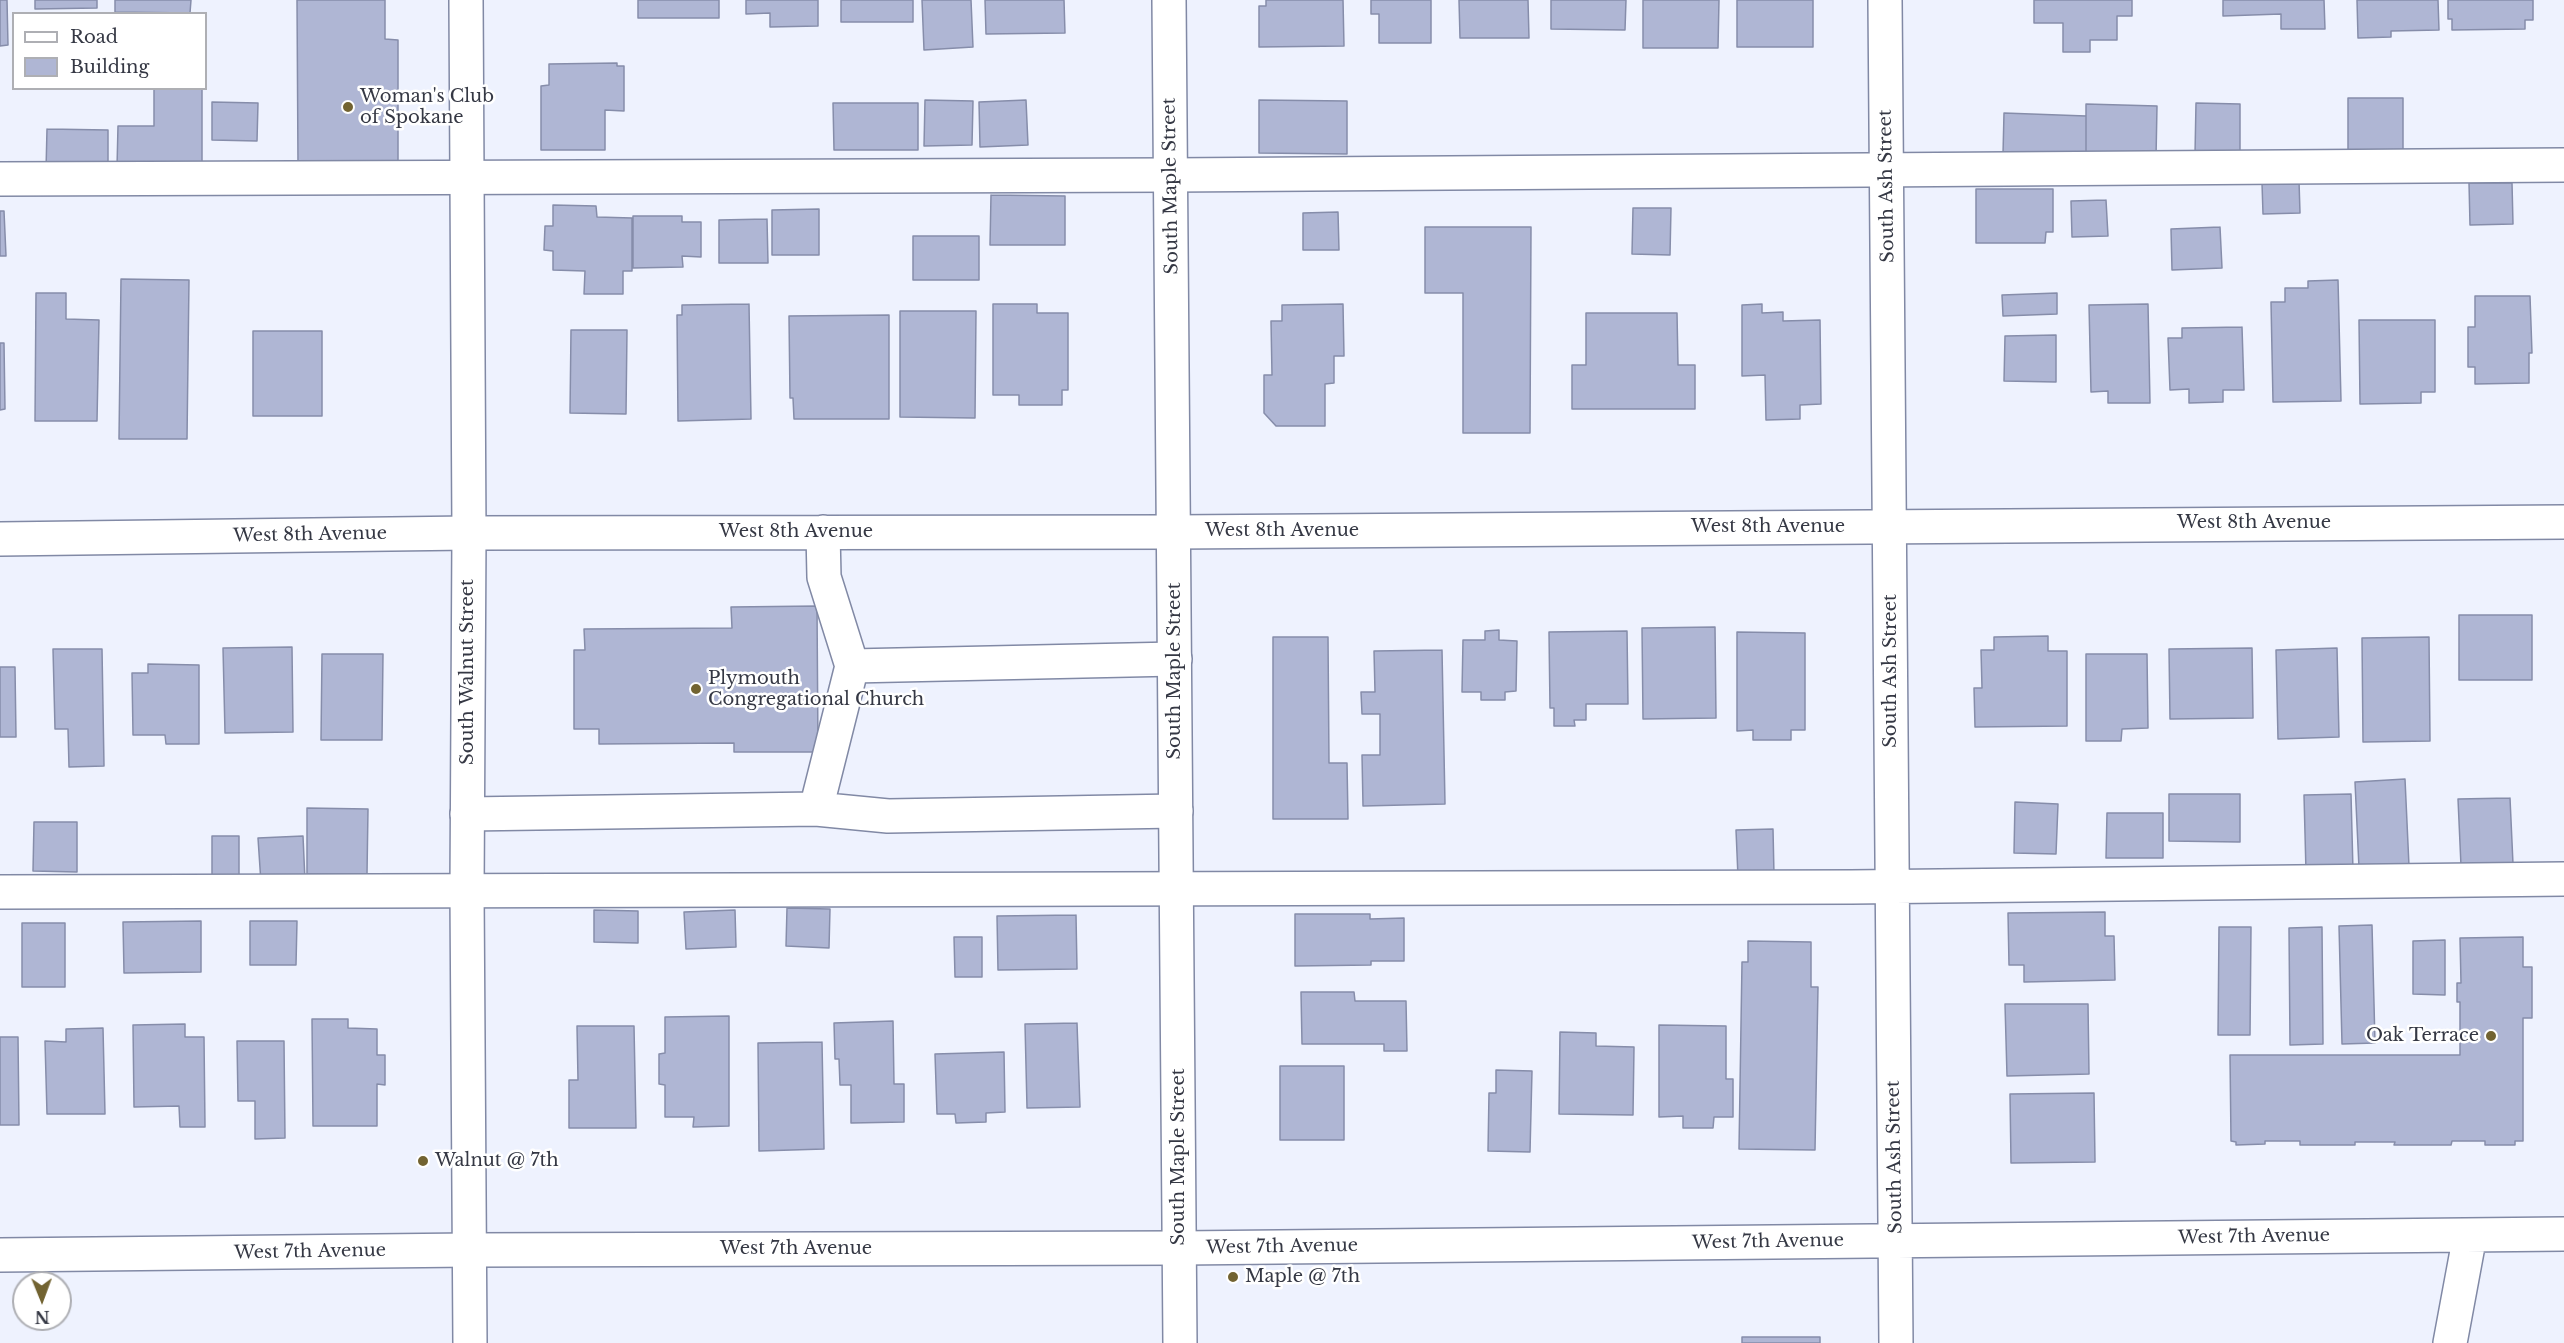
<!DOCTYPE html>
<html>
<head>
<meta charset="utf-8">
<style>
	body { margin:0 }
	#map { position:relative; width:2564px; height:1343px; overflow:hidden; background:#eef2fe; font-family:"Libre Baskerville",serif }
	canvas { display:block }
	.legend { position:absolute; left:12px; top:12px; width:195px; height:78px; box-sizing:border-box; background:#fff; border:2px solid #aeafb4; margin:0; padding:8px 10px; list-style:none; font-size:18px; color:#353844 }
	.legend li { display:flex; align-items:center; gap:12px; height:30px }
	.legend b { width:30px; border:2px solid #aeafb4 }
	.north { position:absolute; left:12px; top:1271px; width:60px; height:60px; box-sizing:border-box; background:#fff; border:2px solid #aeafb4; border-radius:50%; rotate:179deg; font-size:16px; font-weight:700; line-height:24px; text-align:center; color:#353844 }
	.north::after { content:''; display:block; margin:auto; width:21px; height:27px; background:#726331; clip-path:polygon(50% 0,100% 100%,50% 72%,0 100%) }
</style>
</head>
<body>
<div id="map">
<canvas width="2564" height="1343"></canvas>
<ul class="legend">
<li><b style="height:8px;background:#fff"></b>Road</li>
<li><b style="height:16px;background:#afb6d4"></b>Building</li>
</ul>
<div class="north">N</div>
</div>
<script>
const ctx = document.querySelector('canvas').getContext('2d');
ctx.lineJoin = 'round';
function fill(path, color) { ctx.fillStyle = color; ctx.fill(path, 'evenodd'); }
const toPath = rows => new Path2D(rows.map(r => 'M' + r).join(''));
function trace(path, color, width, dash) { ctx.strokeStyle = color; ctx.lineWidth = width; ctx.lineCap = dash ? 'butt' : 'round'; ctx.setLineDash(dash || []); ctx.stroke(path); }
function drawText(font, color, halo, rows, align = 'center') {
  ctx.font = font + ' "Libre Baskerville",serif'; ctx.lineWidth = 5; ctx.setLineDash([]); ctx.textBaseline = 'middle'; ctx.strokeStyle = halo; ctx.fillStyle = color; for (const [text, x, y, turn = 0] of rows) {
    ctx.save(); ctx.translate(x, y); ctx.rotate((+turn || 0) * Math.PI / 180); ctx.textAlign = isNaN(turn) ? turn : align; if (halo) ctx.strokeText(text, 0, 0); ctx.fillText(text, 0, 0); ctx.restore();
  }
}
const building = toPath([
	[0,0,7,0,8,45,0,46,0,0],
	[35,0,97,0,97,8,35,9,35,0],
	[115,0,191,0,190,13,115,12,115,0],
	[297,0,385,0,385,39,398,40,398,163,298,165,297,0],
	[638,0,719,0,719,18,638,18,638,0],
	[746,0,818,0,818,26,770,27,770,13,746,14,746,0],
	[841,0,913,0,913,22,841,22,841,0],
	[922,0,971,0,973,47,924,50,922,0],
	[985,0,1064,0,1065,33,986,34,985,0],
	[1266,0,1343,0,1344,46,1259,47,1259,6,1266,6,1266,0],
	[1371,0,1431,0,1431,43,1379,43,1379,14,1371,14,1371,0],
	[1459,0,1528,0,1529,38,1460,38,1459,0],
	[1551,0,1626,0,1625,30,1551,29,1551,0],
	[1643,0,1719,0,1718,48,1643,48,1643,0],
	[1737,0,1813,0,1813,47,1737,47,1737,0],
	[2034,0,2132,0,2132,16,2117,16,2117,40,2090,40,2090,52,2063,52,2063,23,2034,23,2034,0],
	[2223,0,2324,0,2325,29,2281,29,2281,14,2223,16,2223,0],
	[2357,0,2438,0,2439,30,2391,31,2391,37,2358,38,2357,0],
	[2448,0,2533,0,2533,20,2525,20,2525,29,2452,30,2452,19,2448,19,2448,0],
	[617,63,617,66,624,66,624,111,605,110,605,150,541,150,541,86,549,85,549,64,617,63],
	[154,88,202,88,202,167,117,167,118,126,154,126,154,88],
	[2348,98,2403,98,2403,156,2348,156,2348,98],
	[925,100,973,101,972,145,924,146,925,100],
	[1026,100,1028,145,980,147,979,102,1026,100],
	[1259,100,1347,101,1347,154,1259,153,1259,100],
	[212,102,258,103,257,141,212,140,212,102],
	[833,103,918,103,918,150,834,150,833,103],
	[2196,103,2240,104,2240,155,2195,154,2196,103],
	[2086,104,2157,106,2156,158,2086,156,2086,104],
	[2004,113,2086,116,2086,156,2003,154,2004,113],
	[47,129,108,130,108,171,46,170,47,129],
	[2299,181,2300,213,2263,214,2262,183,2299,181],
	[2469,183,2512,183,2513,224,2470,225,2469,183],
	[1976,189,2053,189,2053,232,2046,232,2045,243,1976,243,1976,189],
	[991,195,1065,196,1065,245,990,245,991,195],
	[2106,200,2108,236,2072,237,2071,201,2106,200],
	[553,205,596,206,597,217,632,218,632,271,623,271,623,294,584,294,585,271,553,270,553,251,544,250,545,226,553,226,553,205],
	[1633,208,1671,208,1670,255,1632,254,1633,208],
	[819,209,819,255,772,255,772,210,819,209],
	[0,211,4,211,6,256,0,256,0,211],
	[1338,212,1339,250,1303,250,1303,213,1338,212],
	[633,216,682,216,682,222,701,222,701,257,682,256,683,267,633,268,633,216],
	[767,219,768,263,719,263,719,220,767,219],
	[1425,227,1531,227,1530,433,1463,433,1463,293,1425,293,1425,227],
	[2220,227,2222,268,2172,270,2171,229,2220,227],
	[913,236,979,236,979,280,913,280,913,236],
	[121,279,189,280,187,439,119,439,121,279],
	[2338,280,2341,401,2273,402,2271,302,2285,302,2285,288,2308,288,2308,281,2338,280],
	[36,293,66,293,66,319,99,320,97,421,35,421,36,293],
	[2057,293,2057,314,2003,316,2002,295,2057,293],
	[2475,296,2530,296,2532,353,2529,353,2529,383,2475,384,2475,367,2468,367,2468,327,2475,327,2475,296],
	[749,304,751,419,678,421,677,315,682,315,682,305,749,304],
	[993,304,1037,304,1037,313,1068,313,1068,390,1062,390,1062,405,1019,405,1019,395,993,395,993,304],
	[1343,304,1344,356,1334,356,1334,383,1325,384,1325,426,1276,426,1264,413,1264,375,1272,375,1271,321,1282,321,1282,305,1343,304],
	[1762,304,1762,313,1783,312,1783,321,1820,320,1821,404,1800,405,1800,419,1766,420,1765,375,1742,376,1742,305,1762,304],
	[2148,304,2150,403,2108,403,2108,391,2091,392,2089,305,2148,304],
	[900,311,976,311,975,418,900,417,900,311],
	[1586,313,1677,313,1678,365,1695,365,1695,409,1572,409,1572,365,1586,365,1586,313],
	[889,315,889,419,794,419,793,398,790,398,789,316,889,315],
	[2359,320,2435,320,2435,392,2421,392,2421,403,2360,404,2359,320],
	[2242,327,2244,390,2223,390,2223,402,2189,403,2189,389,2170,390,2168,338,2182,338,2182,328,2242,327],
	[571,330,627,330,626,414,570,413,571,330],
	[253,331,322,331,322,416,253,416,253,331],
	[2056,335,2056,382,2004,381,2005,336,2056,335],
	[0,343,4,343,5,409,0,410,0,343],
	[817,606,818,752,734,752,734,743,599,744,599,729,574,729,574,650,585,650,584,629,732,628,731,607,817,606],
	[2459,615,2532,615,2532,680,2459,680,2459,615],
	[1715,627,1716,718,1643,719,1642,628,1715,627],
	[1499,630,1499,640,1517,641,1516,691,1505,692,1505,700,1481,700,1481,692,1462,692,1463,640,1485,640,1485,631,1499,630],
	[1627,631,1628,704,1586,704,1586,720,1574,720,1575,726,1554,726,1554,708,1550,708,1549,632,1627,631],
	[1737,632,1805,633,1805,730,1791,730,1791,740,1753,740,1753,730,1737,731,1737,632],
	[2048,636,2048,651,2067,651,2067,726,1975,727,1974,688,1982,688,1981,650,1994,650,1994,637,2048,636],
	[1273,637,1328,637,1329,763,1347,763,1348,819,1273,819,1273,637],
	[2429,637,2430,741,2363,742,2362,638,2429,637],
	[292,647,293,732,225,733,223,648,292,647],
	[2252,648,2253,718,2170,719,2169,649,2252,648],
	[2337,648,2339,737,2278,739,2276,650,2337,648],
	[53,649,102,649,104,766,69,767,68,729,55,729,53,649],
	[1442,650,1445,804,1363,806,1362,755,1380,755,1380,714,1362,714,1361,692,1375,692,1374,651,1442,650],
	[322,654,383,654,382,740,321,740,322,654],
	[2086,654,2147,654,2148,728,2122,729,2121,741,2086,741,2086,654],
	[148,664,199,665,199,744,166,744,165,735,133,735,132,673,148,673,148,664],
	[0,667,15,667,16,737,0,737,0,667],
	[2405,779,2409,866,2359,868,2355,782,2405,779],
	[2169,794,2240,794,2240,842,2169,841,2169,794],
	[2351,794,2353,871,2306,872,2304,795,2351,794],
	[2510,798,2513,864,2461,866,2458,799,2510,798],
	[2015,802,2058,804,2056,854,2014,853,2015,802],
	[307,808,368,809,367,874,307,874,307,808],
	[2107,813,2163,813,2163,858,2106,858,2107,813],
	[34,822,77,822,77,872,33,871,34,822],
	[1773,829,1774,875,1738,877,1736,830,1773,829],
	[212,836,239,836,239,878,212,878,212,836],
	[303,836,305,881,261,883,258,838,303,836],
	[787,908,830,909,829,948,786,946,787,908],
	[594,910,638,911,638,943,594,942,594,910],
	[735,910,736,947,686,949,684,912,735,910],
	[2105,912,2105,936,2114,936,2115,980,2024,982,2024,965,2009,965,2008,913,2105,912],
	[1295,914,1370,914,1370,919,1404,918,1404,961,1371,961,1371,965,1295,966,1295,914],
	[1076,915,1077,969,998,970,997,916,1076,915],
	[201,921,201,972,124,973,123,922,201,921],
	[250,921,297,921,296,965,250,965,250,921],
	[22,923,65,923,65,987,22,987,22,923],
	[2372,925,2375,1043,2342,1044,2339,926,2372,925],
	[2219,927,2251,927,2250,1035,2218,1035,2219,927],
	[2322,927,2323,1044,2290,1045,2289,928,2322,927],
	[954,937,982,937,982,977,955,977,954,937],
	[2523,937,2523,967,2532,967,2532,1018,2523,1018,2523,1141,2515,1141,2515,1145,2485,1145,2485,1141,2452,1141,2451,1145,2394,1145,2395,1142,2355,1142,2355,1145,2300,1145,2300,1141,2265,1141,2265,1144,2236,1145,2236,1142,2231,1141,2230,1055,2460,1055,2460,1002,2457,1002,2457,983,2461,983,2460,938,2523,937],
	[2445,940,2445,995,2413,994,2413,941,2445,940],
	[1748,941,1811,942,1811,987,1818,987,1815,1150,1739,1149,1742,962,1748,962,1748,941],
	[1301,992,1354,992,1355,1001,1406,1001,1407,1051,1384,1051,1384,1044,1302,1044,1301,992],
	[2005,1004,2088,1004,2089,1074,2007,1076,2005,1004],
	[729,1016,729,1126,693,1127,694,1117,665,1117,665,1085,659,1084,659,1054,665,1053,665,1017,729,1016],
	[312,1019,348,1019,348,1028,377,1029,377,1055,385,1055,385,1085,377,1084,377,1126,313,1126,312,1019],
	[893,1021,894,1084,904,1084,904,1122,851,1123,851,1085,840,1085,839,1059,835,1059,834,1023,893,1021],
	[1077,1023,1080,1107,1027,1108,1025,1024,1077,1023],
	[185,1024,185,1037,204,1037,205,1127,180,1127,179,1106,134,1107,133,1025,185,1024],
	[1659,1025,1726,1026,1726,1079,1733,1079,1733,1117,1714,1117,1713,1128,1683,1128,1683,1116,1659,1117,1659,1025],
	[577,1026,634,1026,636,1128,569,1128,569,1080,578,1080,577,1026],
	[103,1028,105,1114,47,1114,45,1041,66,1042,66,1029,103,1028],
	[1560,1032,1596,1033,1596,1046,1634,1047,1633,1115,1559,1114,1560,1032],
	[0,1037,18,1037,19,1125,0,1125,0,1037],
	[237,1041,284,1041,285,1138,255,1139,255,1101,238,1101,237,1041],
	[822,1042,824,1149,759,1151,758,1043,822,1042],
	[1004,1052,1005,1112,986,1113,986,1122,956,1123,955,1114,937,1114,935,1054,1004,1052],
	[1280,1066,1344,1066,1344,1140,1280,1140,1280,1066],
	[1496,1070,1532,1071,1530,1152,1488,1151,1489,1093,1496,1093,1496,1070],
	[2094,1093,2095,1162,2011,1163,2010,1094,2094,1093],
	[1742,1337,1820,1337,1820,1343,1742,1343,1742,1337]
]);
fill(building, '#afb6d4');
trace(building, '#868daa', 1.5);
const minor = toPath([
	[1885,0,1896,1343],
	[0,179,1171,175,2564,165],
	[823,532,824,577,852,666],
	[0,539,469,533,1174,532,2564,522],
	[816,809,888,816,1176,811],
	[467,814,816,809,852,666,1175,659],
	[0,892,1851,887,2564,879],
	[0,1255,470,1250,1180,1248,2564,1234],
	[2450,1343,2470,1235]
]);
const major = toPath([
	[466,0,469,533,467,892,470,1343],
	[1169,0,1180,1343]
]);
trace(minor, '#8189a5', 36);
trace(major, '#8189a5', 36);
trace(minor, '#fff', 33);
trace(major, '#fff', 33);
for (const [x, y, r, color] of [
	[348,107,6,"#726331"],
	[696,689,6,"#726331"],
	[2491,1036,6,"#726331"],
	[423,1161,6,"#726331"],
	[1233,1277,6,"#726331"]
]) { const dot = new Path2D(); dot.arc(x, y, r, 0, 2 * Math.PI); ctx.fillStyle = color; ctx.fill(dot); trace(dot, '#fff', 2); }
drawText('18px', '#353844', '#fff', [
	["Woman's Club",360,97],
	["of Spokane",360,118],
	["Plymouth",708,679],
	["Congregational Church",708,700],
	["Oak Terrace",2479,1036,"right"],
	["Walnut @ 7th",435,1161],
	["Maple @ 7th",1245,1277]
], 'left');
drawText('18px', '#353844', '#fff', [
	["South Maple Street",1171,186,-91],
	["South Ash Street",1887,186,-91],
	["West 8th Avenue",2254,523],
	["West 8th Avenue",1768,527],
	["West 8th Avenue",1282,531],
	["West 8th Avenue",796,532],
	["West 8th Avenue",310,535,-1],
	["South Maple Street",1175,671,-90],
	["South Ash Street",1891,671,-90],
	["South Walnut Street",468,672,-90],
	["South Maple Street",1179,1157,-90],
	["South Ash Street",1895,1157,-91],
	["West 7th Avenue",2254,1237,-1],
	["West 7th Avenue",1768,1242,-1],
	["West 7th Avenue",1282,1247,-1],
	["West 7th Avenue",796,1249],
	["West 7th Avenue",310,1252,-1]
]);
</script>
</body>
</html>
